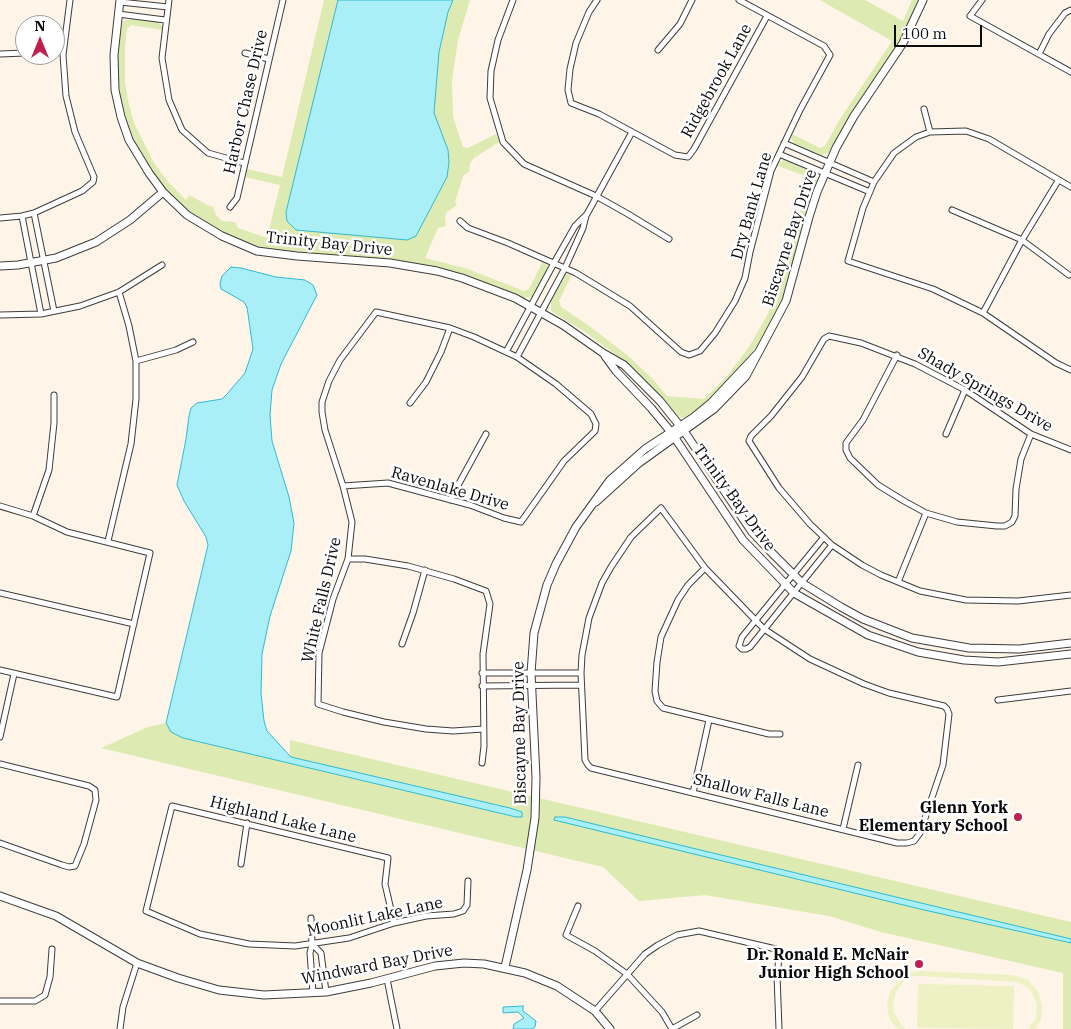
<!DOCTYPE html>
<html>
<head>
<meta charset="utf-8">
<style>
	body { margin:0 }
	#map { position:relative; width:1071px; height:1029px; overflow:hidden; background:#fff4e8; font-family:"IBM Plex Serif",serif }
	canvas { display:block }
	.north { position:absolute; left:15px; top:15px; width:50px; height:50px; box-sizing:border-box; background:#fff; border:1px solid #9d9d9d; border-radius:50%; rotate:0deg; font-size:14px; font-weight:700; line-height:20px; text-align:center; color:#0a0a0a }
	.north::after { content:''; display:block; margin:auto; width:18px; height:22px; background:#be1f4f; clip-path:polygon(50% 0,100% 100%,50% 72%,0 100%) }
	.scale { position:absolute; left:894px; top:25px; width:88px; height:22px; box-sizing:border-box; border:2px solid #0a0a0a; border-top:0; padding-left:6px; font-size:15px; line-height:18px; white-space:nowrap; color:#0a0a0a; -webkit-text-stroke:4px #fff; paint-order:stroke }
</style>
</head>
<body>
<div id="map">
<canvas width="1071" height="1029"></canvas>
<div class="north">N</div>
<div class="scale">100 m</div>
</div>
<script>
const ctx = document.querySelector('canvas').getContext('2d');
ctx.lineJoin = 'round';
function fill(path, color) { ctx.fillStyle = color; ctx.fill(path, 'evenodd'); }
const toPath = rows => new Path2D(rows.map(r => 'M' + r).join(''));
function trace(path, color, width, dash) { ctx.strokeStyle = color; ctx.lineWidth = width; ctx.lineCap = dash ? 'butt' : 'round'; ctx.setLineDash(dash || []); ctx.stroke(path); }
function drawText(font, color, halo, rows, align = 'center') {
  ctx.font = font + ' "IBM Plex Serif",serif'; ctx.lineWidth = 5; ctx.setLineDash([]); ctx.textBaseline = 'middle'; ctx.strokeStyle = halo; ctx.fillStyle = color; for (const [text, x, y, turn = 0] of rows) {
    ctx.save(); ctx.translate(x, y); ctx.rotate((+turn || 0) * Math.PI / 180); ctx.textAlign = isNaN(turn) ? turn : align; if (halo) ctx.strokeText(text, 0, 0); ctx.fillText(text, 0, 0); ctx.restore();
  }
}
fill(toPath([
	[324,0,470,0,458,40,452,80,453,117,463,147,468,148,496,134,499,142,474,158,470,164,469,172,463,176,455,202,457,205,447,212,445,216,446,226,438,228,425,258,465,268,524,291,529,289,543,261,548,266,547,270,532,297,524,298,470,276,421,264,392,260,268,249,245,242,217,230,198,218,175,199,158,180,143,157,132,135,124,112,119,85,117,63,118,44,123,21,132,19,158,22,162,26,162,30,131,25,127,29,125,48,125,82,128,101,134,123,154,163,168,182,186,200,189,195,211,207,213,206,216,215,222,221,235,222,238,228,267,238,280,185,245,177,247,169,282,177],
	[820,0,865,0,903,21,912,0,919,0,899,44,849,117,830,152,822,155,795,144,791,138,792,134,820,148,825,146,840,119,892,41],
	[784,160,813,172,817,178,817,182,810,202,789,281,781,302,770,325,757,346,741,366,719,391,691,415,682,418,678,416,657,392,631,366,585,332,554,313,551,310,551,301,565,275,572,274,559,301,561,307,588,325,627,355,652,378,667,396,704,399,727,376,749,347,768,314,782,278,800,211,810,182,808,177,778,166,780,162],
	[166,723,171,732,183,738,516,817,522,812,510,808,290,757,290,740,1071,922,1071,1029,1063,1029,1063,973,881,932,829,916,705,895,639,901,603,867,101,748,148,727]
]), '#ddeab1');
fill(toPath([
	[920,971,1012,975,1019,977,1028,980,1038,991,1042,1007,1041,1020,1035,1029,1028,1029,1036,1018,1037,1004,1032,992,1028,988,1018,982,920,976,914,976,903,982,896,992,893,1005,894,1012,900,1023,906,1029,897,1029,890,1020,888,1013,887,1005,890,992,901,978,913,972],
	[918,984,1014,986,1013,1029,917,1028]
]), '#edf1c3');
const water = toPath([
	[338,0,453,0,448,12,439,52,434,113,448,150,449,162,447,177,416,236,407,240,296,230,287,221,286,212,338,0],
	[231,267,241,268,276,277,305,280,313,285,317,295,281,364,272,390,270,415,272,441,289,497,294,523,291,551,270,616,262,654,261,693,264,721,267,731,291,757,510,808,522,812,522,817,516,817,183,738,171,732,166,723,208,545,206,537,184,501,177,485,186,439,189,416,191,408,197,403,222,399,227,394,245,373,253,349,247,307,244,302,221,289,220,283,222,276,231,267],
	[555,817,565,817,692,848,1071,939,1071,943,920,909,554,820,555,817],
	[523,1006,523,1011,536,1021,535,1027,532,1029,513,1029,514,1024,524,1018,518,1012,503,1013,503,1007,523,1006]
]);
fill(water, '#aaeff8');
trace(water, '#2fbad2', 1);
const minor = toPath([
	[169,0,162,58,169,100,182,130,208,153,244,163],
	[513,0,498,40,491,71,490,98,503,142,524,164,596,196,628,214,669,239],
	[597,0,589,12,576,43,570,69,568,90,571,103,599,114,675,155,688,157,694,149,767,16],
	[982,0,970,16,1071,72],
	[120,2,168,7],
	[118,14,165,20],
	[658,50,680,24,692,0],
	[245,53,269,59],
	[0,54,25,53],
	[1039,54,1049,34,1065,13,1071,10],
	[924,109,930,132],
	[784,143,874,182],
	[779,154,870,192],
	[1071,187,989,139,966,131,930,132,916,137,894,153,874,182,863,208,848,261,933,289,983,313,1056,363,1071,370],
	[230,207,237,198,283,0],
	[952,210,1022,240,1069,275],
	[34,213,54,311],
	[22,216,41,314],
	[0,218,22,216,34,213,82,191,93,182,94,177,75,132,66,96,63,55,70,0],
	[460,221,468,228,508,243,576,273,630,306,681,352,689,355,700,351,715,333,735,301,745,278,750,252,771,171,800,110,830,55,824,46,739,0],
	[983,313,1022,240,1058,181],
	[0,315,41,314,80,306,119,292,162,265],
	[506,352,554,263,575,226,587,214,632,132],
	[897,355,863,420,846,443,846,450,850,458,878,485,904,501,926,513,957,522,997,526,1005,526,1012,522,1015,516,1016,489,1021,459,1031,434],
	[517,357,565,268,583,228,586,216],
	[136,361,176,350,193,342],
	[410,403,426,382,441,352,450,328,376,312,340,360,329,381,322,402,322,412,325,430,343,486,352,522,348,559,333,599,319,653,318,704,343,712,384,722,426,729,453,731,483,729],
	[946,434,965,390],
	[1071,450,1031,434,965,390,915,364,861,343,829,336,824,339,802,377,771,416,751,436,749,441,779,488,810,524,832,545,862,565,881,575,920,591,966,600,1018,601,1071,595],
	[343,486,388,483,470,505,504,518,521,522,564,461,595,431,596,424,591,414,556,384,517,357,474,337,450,328],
	[450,500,486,434],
	[0,506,33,516,67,532,150,553,117,697,0,670],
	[661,508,705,568,764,629,810,659,864,684,889,693,944,706,947,709,949,714,943,765,920,833,914,841,907,843,897,843,591,768,588,765,585,760,581,673,582,655,589,618,602,583,611,567,631,537,661,508],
	[33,516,49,470,54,423,54,395],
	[824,537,742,637,739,646,742,649,746,649,750,647,832,545],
	[108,541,131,444,136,399,136,361,129,326,119,292],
	[348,559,365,559,408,566,454,579,486,591,490,604,483,654,484,746,482,763],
	[705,568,688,585,678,600,661,637,657,662,655,691,657,701,663,708,769,734,780,734],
	[898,582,926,513],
	[0,593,134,624],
	[402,644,413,613,425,570],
	[482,673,581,673],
	[482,686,581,685],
	[998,700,1071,691],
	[0,737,14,674],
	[0,764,89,786,95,790,96,800,84,844,75,866,69,867,62,865,0,843],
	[693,793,709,720],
	[843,829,858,765],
	[241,864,247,823],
	[578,906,566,935,595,951,627,974,662,1012,672,1029],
	[311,918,312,944,310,953,313,993],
	[394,923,385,884,388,858,172,806,146,911,200,934,249,944,295,946,349,938,394,923,426,916,454,914,463,911,467,905,468,881],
	[312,944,321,953,326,992],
	[387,979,397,1029],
	[0,1001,35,1001,45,995,50,977,52,949],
	[595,1011,645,954,658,945,677,935,699,931,780,950,777,975,779,1029],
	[120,1029,123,1007,137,963],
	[672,1029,697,1015]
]);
const tertiary = toPath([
	[120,0,114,55,115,90,121,117,129,140,149,173,163,192,187,215,222,236,257,251,297,256,390,263,437,271,462,278,515,298,563,325,603,353,624,365,660,401,684,431,752,532,770,551,802,583,841,607,863,619,912,638,969,648,1019,649,1071,643],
	[0,266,18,265,56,258,96,242,130,220,163,192],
	[605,356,616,371,651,408,671,432,743,540,794,593,868,635,918,652,964,660,998,662,1071,654],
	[596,502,639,463,714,409,746,376,786,301,809,217,817,192,836,148,854,116,903,43,923,0],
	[0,896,56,916,137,963,178,978,219,990,264,995,326,992,371,983,435,966,464,963,484,964,525,973,557,986,595,1011,610,1029],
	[505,967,527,870,535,818,536,777,531,673,534,633,547,585,556,564,576,527,610,480,645,449,694,417,711,403,757,354]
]);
trace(minor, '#3d3d3d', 7);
trace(tertiary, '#3d3d3d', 9);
trace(minor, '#fff', 5);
trace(tertiary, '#fff', 7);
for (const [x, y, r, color] of [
	[1018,817,5,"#be1f4f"],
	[919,964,5,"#be1f4f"]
]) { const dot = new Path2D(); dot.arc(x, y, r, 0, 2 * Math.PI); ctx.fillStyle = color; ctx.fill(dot); trace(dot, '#fff', 2); }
drawText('16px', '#0a0a0a', '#fff', [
	["Ridgebrook Lane",717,81,-61],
	["Harbor Chase Drive",246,102,-77],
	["Dry Bank Lane",752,206,-74],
	["Biscayne Bay Drive",790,238,-72],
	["Trinity Bay Drive",329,244,6],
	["Shady Springs Drive",985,390,30],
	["Ravenlake Drive",450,489,16],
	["Trinity Bay Drive",734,498,54],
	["White Falls Drive",322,600,-77],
	["Biscayne Bay Drive",520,733,-91],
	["Shallow Falls Lane",761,796,14],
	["Highland Lake Lane",283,820,14],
	["Moonlit Lake Lane",375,917,-12],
	["Windward Bay Drive",377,965,-11]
]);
drawText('bold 16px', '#0a0a0a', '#fff', [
	["Glenn York",1008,808],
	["Elementary School",1008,826],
	["Dr. Ronald E. McNair",909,955],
	["Junior High School",909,973]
], 'right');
</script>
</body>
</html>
